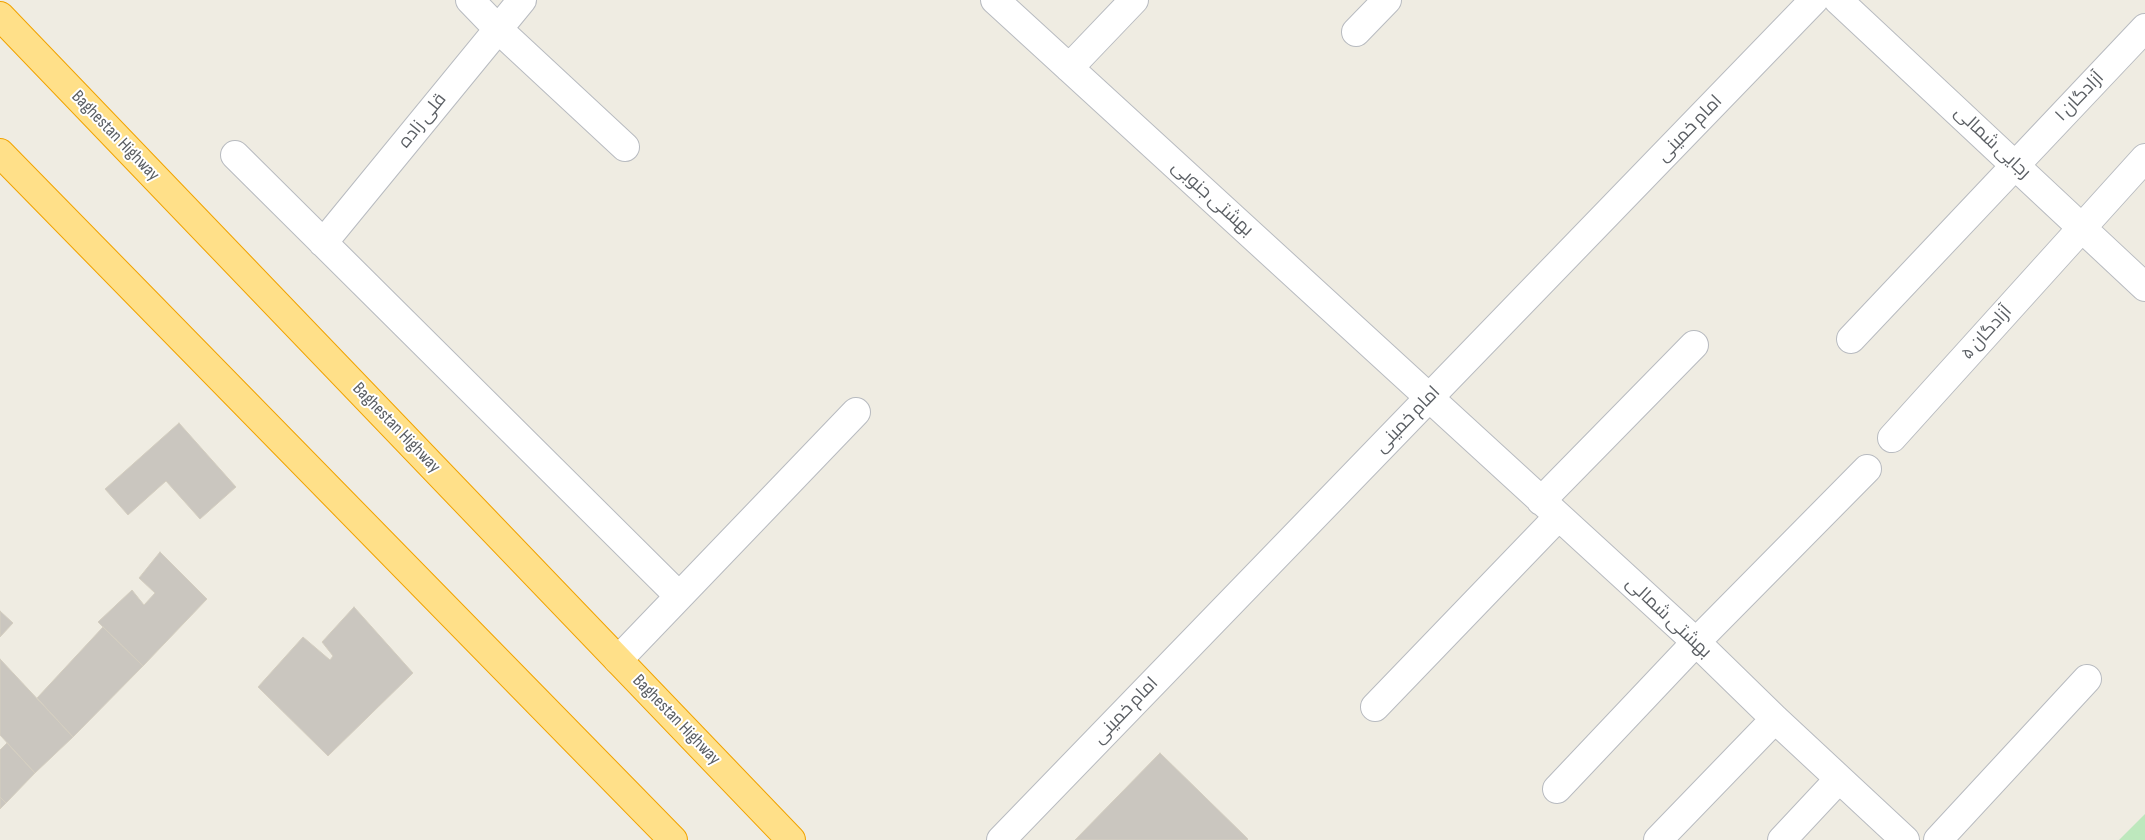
<!DOCTYPE html>
<html>
<head>
<meta charset="utf-8">
<style>
	body { margin:0 }
	canvas { display:block; background:#efece2 }
</style>
</head>
<body>
<canvas width="2145" height="840"></canvas>
<script>
const ctx = document.querySelector('canvas').getContext('2d');
ctx.lineJoin = 'round';
function fill(path, color) { ctx.fillStyle = color; ctx.fill(path, 'evenodd'); }
const toPath = rows => new Path2D(rows.map(r => 'M' + r).join(''));
function trace(path, color, width, dash) { ctx.strokeStyle = color; ctx.lineWidth = width; ctx.lineCap = dash ? 'butt' : 'round'; ctx.setLineDash(dash || []); ctx.stroke(path); }
function drawText(font, color, halo, rows, align = 'center') {
  ctx.font = font + ' "Sofia Sans Condensed",Cairo,sans-serif'; ctx.lineWidth = 4; ctx.setLineDash([]); ctx.textBaseline = 'middle'; ctx.strokeStyle = halo; ctx.fillStyle = color; for (const [text, x, y, turn = 0] of rows) {
    ctx.save(); ctx.translate(x, y); ctx.rotate((+turn || 0) * Math.PI / 180); ctx.textAlign = isNaN(turn) ? turn : align; if (halo) ctx.strokeText(text, 0, 0); ctx.fillText(text, 0, 0); ctx.restore();
  }
}
fill(toPath([
	[2145,814,2145,840,2119,840]
]), '#bde8bd');
const building = toPath([
	[179,423,236,487,200,519,166,481,128,515,105,489,179,423],
	[160,552,207,599,143,666,98,622,132,590,144,605,155,593,139,578,160,552],
	[354,607,413,673,328,756,258,687,303,637,330,660,333,656,322,642,354,607],
	[0,611,13,623,0,637,0,611],
	[103,627,143,666,73,737,37,698,103,627],
	[0,659,73,737,35,773,0,735,0,659],
	[7,743,35,773,6,803,0,797,0,750,7,743],
	[1160,753,1248,839,1247,840,1075,840,1160,753],
	[0,797,6,803,0,809,0,797]
]);
fill(building, '#cac6bf');
trace(building, '#d4cec0', 1);
const minor = toPath([
	[470,0,498,29,625,147],
	[995,0,1696,642,1775,719,1905,840],
	[1838,0,2145,287],
	[1356,32,1387,0],
	[1069,68,1134,0],
	[235,155,679,596],
	[323,243,522,0],
	[1851,339,2145,28],
	[1892,438,2145,158],
	[1541,501,1694,345],
	[618,660,856,412],
	[1375,707,1558,517],
	[1557,789,1696,642,1867,469],
	[1001,840,1814,0],
	[1658,840,1775,719],
	[1782,840,1839,779],
	[1938,840,2087,679]
]);
const highway = toPath([
	[0,16,791,840],
	[0,153,673,840]
]);
trace(minor, '#b8bbc0', 30);
trace(highway, '#f1a300', 30);
trace(minor, '#fff', 28);
trace(highway, '#ffe089', 28);
drawText('18px', '#5b5f64', '#fff', [
	["آزادگان ۱",2080,97,-46],
	["قلی زاده",423,121,-51],
	["امام خمینی",1690,129,-46],
	["Baghestan Highway",115,136,46],
	["رجایی شمالی",1992,143,43],
	["بهشتی جنوبی",1212,199,42],
	["آزادگان ۵",1987,333,-48],
	["امام خمینی",1408,420,-46],
	["Baghestan Highway",396,428,46],
	["بهشتی شمالی",1668,618,43],
	["امام خمینی",1126,711,-46],
	["Baghestan Highway",676,720,46]
]);
</script>
</body>
</html>
